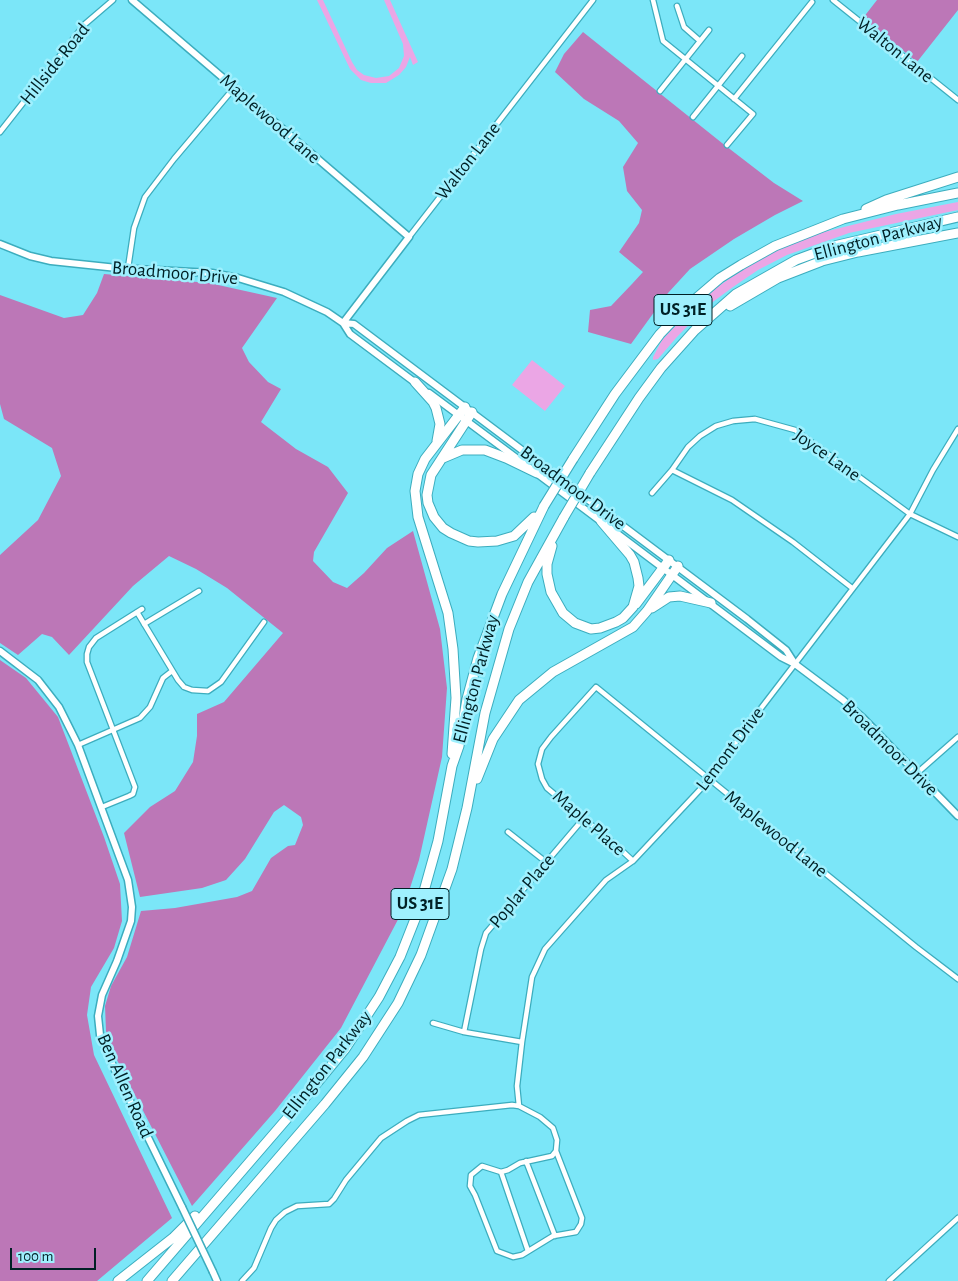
<!DOCTYPE html>
<html>
<head>
<meta charset="utf-8">
<style>
	body { margin:0 }
	#map { position:relative; width:958px; height:1281px; overflow:hidden; background:#7be6f8; font-family:"Alegreya Sans",sans-serif }
	canvas { display:block }
	.scale { position:absolute; left:10px; top:1248px; width:86px; height:22px; box-sizing:border-box; border:2px solid #002025; border-top:0; padding-left:6px; font-size:15px; line-height:18px; white-space:nowrap; color:#002025; -webkit-text-stroke:4px #9ff0fe; paint-order:stroke }
</style>
</head>
<body>
<div id="map">
<canvas width="958" height="1281"></canvas>
<div class="scale">100 m</div>
</div>
<script>
const ctx = document.querySelector('canvas').getContext('2d');
ctx.lineJoin = 'round';
function fill(path, color) { ctx.fillStyle = color; ctx.fill(path, 'evenodd'); }
const toPath = rows => new Path2D(rows.map(r => 'M' + r).join(''));
function trace(path, color, width, dash) { ctx.strokeStyle = color; ctx.lineWidth = width; ctx.lineCap = dash ? 'butt' : 'round'; ctx.setLineDash(dash || []); ctx.stroke(path); }
function drawText(font, color, halo, rows, align = 'center') {
  ctx.font = font + ' "Alegreya Sans",sans-serif'; ctx.lineWidth = 5; ctx.setLineDash([]); ctx.textBaseline = 'middle'; ctx.strokeStyle = halo; ctx.fillStyle = color; for (const [text, x, y, turn = 0] of rows) {
    ctx.save(); ctx.translate(x, y); ctx.rotate((+turn || 0) * Math.PI / 180); ctx.textAlign = isNaN(turn) ? turn : align; if (halo) ctx.strokeText(text, 0, 0); ctx.fillText(text, 0, 0); ctx.restore();
  }
}
fill(toPath([
	[317,0,323,0,352,62,357,70,364,75,376,78,389,76,399,68,404,56,403,44,384,0,390,0,418,62,413,65,410,57,406,67,399,75,386,83,371,83,361,80,350,69],
	[958,202,958,210,849,233,787,255,758,270,733,287,706,307,676,338,658,359,653,360,653,357,662,340,686,315,716,288,743,269,777,250,812,235,896,214],
	[532,360,565,386,545,411,512,385]
]), '#eba6e5');
fill(toPath([
	[877,0,958,0,958,10,917,62,863,18],
	[583,32,722,143,774,183,803,201,775,215,734,239,690,269,668,293,631,344,588,332,590,310,611,306,632,284,643,272,619,252,639,223,642,210,627,191,623,167,638,143,619,121,584,99,555,72,564,54],
	[104,274,209,283,277,298,242,348,249,362,268,382,281,389,261,422,296,449,328,467,348,493,314,552,313,561,333,582,347,588,364,573,387,548,413,531,440,629,447,688,442,757,419,860,403,910,341,1028,275,1111,192,1206,116,1058,106,1031,105,1006,111,986,127,957,141,911,175,908,237,897,252,891,271,858,288,846,295,845,303,825,301,817,284,805,274,812,245,859,226,880,202,888,140,897,124,833,150,807,175,791,193,762,197,736,197,714,224,702,283,633,227,588,196,569,169,556,133,586,69,655,52,637,42,634,18,655,0,643,0,555,38,520,61,476,52,448,4,419,0,404,0,295,64,318,83,315,97,293],
	[0,660,26,678,58,717,104,837,120,884,122,921,114,948,91,987,87,1015,94,1055,172,1218,97,1281,0,1281]
]), '#bc77b7');
const street = toPath([
	[653,0,663,41,753,114,727,145],
	[833,0,958,100],
	[677,6,684,27,700,41],
	[660,91,709,30],
	[734,99,812,2],
	[693,117,742,56],
	[0,132,85,24,113,0],
	[409,237,593,0],
	[128,268,134,228,145,197,174,159,234,88],
	[672,470,732,500,793,542,852,588],
	[652,493,672,470,688,447,700,436,716,426,733,421,755,419,795,430,910,514,958,537],
	[137,612,178,680,184,687,192,690,208,691,221,682,264,622],
	[144,624,199,591],
	[78,745,140,718,150,707,163,678,172,671],
	[916,774,958,737],
	[102,807,129,796,133,794,135,787,87,662,87,654,89,647,96,638,142,609],
	[508,832,546,862],
	[633,861,619,848,547,788,542,779,538,764,542,749,551,737,596,687,916,947,958,979],
	[433,1023,464,1032,522,1042],
	[464,1032,481,949,486,933,584,818],
	[519,1106,517,1086,522,1042,532,977,545,949,606,880,633,861,709,780,752,720,910,514,933,470,958,429],
	[526,1161,555,1236],
	[501,1172,528,1251],
	[242,1281,254,1268,271,1228,276,1220,285,1212,297,1206,329,1204,334,1199,346,1180,381,1138,407,1121,419,1115,512,1105,519,1106,540,1117,553,1128,557,1140,556,1151,582,1218,581,1224,576,1232,553,1236,522,1255,513,1257,497,1251,475,1195,470,1186,471,1175,482,1166,501,1172,508,1170,520,1163,552,1156,556,1151],
	[889,1281,958,1218]
]);
const secondary = toPath([
	[132,0,409,237,343,323],
	[0,244,30,256,51,261,117,268,212,273,238,278,284,292,327,312,343,323,354,324,747,619,786,650,795,664],
	[343,323,350,334,417,384],
	[429,393,523,463],
	[535,472,603,523],
	[611,529,781,657,795,664,843,700,862,717,958,816],
	[0,651,38,680,59,707,78,745,128,880,132,907,131,921,117,961,102,995,98,1016,100,1035,113,1066,182,1207],
	[213,1272,217,1281]
]);
const highway = toPath([
	[866,209,886,200,958,177],
	[730,306,778,278,822,261,858,252,958,233],
	[415,382,433,402,436,408,440,424,437,441],
	[472,412,431,475,427,495,428,503,434,517,443,528,451,533,469,541,478,542,497,541,514,536,534,517],
	[443,458,462,450,485,450,506,458,537,473],
	[573,459,615,394,660,334,685,308,720,278,741,265,775,246,843,219,898,205,958,193],
	[590,473,639,398,661,368,695,330,736,294,796,260,834,246,958,217],
	[552,546,547,564,547,574,551,592,563,613,575,623,591,629,600,628,616,622,623,618,633,607,639,586,638,578,634,562,630,555,601,521],
	[636,604,669,560],
	[652,608,669,597,680,596,711,603],
	[452,754,456,698,453,649,448,613,418,517,415,491,418,474,425,459,465,407],
	[477,779,493,739,519,700,553,672,633,627,647,611,678,566],
	[118,1281,174,1237,195,1216],
	[147,1281,303,1100,345,1049,379,997,400,957,419,909,438,841,452,766,459,746,467,699,478,658,502,594,544,506],
	[172,1281,325,1104,363,1057,398,1003,421,955,452,869,467,808,485,713,509,629,528,582,564,517]
]);
trace(street, '#3cadbe', 7);
trace(secondary, '#3cadbe', 9);
trace(highway, '#3cadbe', 11);
trace(street, '#fff', 4.5);
trace(secondary, '#fff', 6);
trace(highway, '#fff', 9);
const secondaryBridge = toPath([
	[182,1207,213,1272]
]);
const highwayBridge = toPath([
	[544,506,573,459],
	[564,517,590,473]
]);
trace(secondaryBridge, '#3cadbe', 9, []);
trace(highwayBridge, '#3cadbe', 11, []);
trace(secondaryBridge, '#fff', 6);
trace(highwayBridge, '#fff', 9);
for (const [x, y, w] of [
	[683,310,58],
	[420,904,58]
]) { const box = new Path2D(); box.roundRect(x - w / 2, y - 15.5, w, 31, 4); ctx.fillStyle = '#9ff0fe'; ctx.fill(box); trace(box, '#002025', 1); }
drawText('bold 18px', '#002025', null, [
	["US 31E",683,310],
	["US 31E",420,904]
]);
drawText('19px', '#002025', '#9ff0fe', [
	["Walton Lane",895,50,39],
	["Hillside Road",55,64,-51],
	["Maplewood Lane",270,119,41],
	["Walton Lane",468,161,-52],
	["Ellington Parkway",878,238,-15],
	["Broadmoor Drive",175,273,5],
	["Joyce Lane",827,455,35],
	["Broadmoor Drive",573,488,37],
	["Ellington Parkway",476,679,-75],
	["Broadmoor Drive",890,748,45],
	["Lemont Drive",730,749,-53],
	["Maple Place",589,823,41],
	["Maplewood Lane",776,834,39],
	["Poplar Place",522,891,-50],
	["Ellington Parkway",327,1065,-52],
	["Ben Allen Road",125,1086,66]
]);
</script>
</body>
</html>
